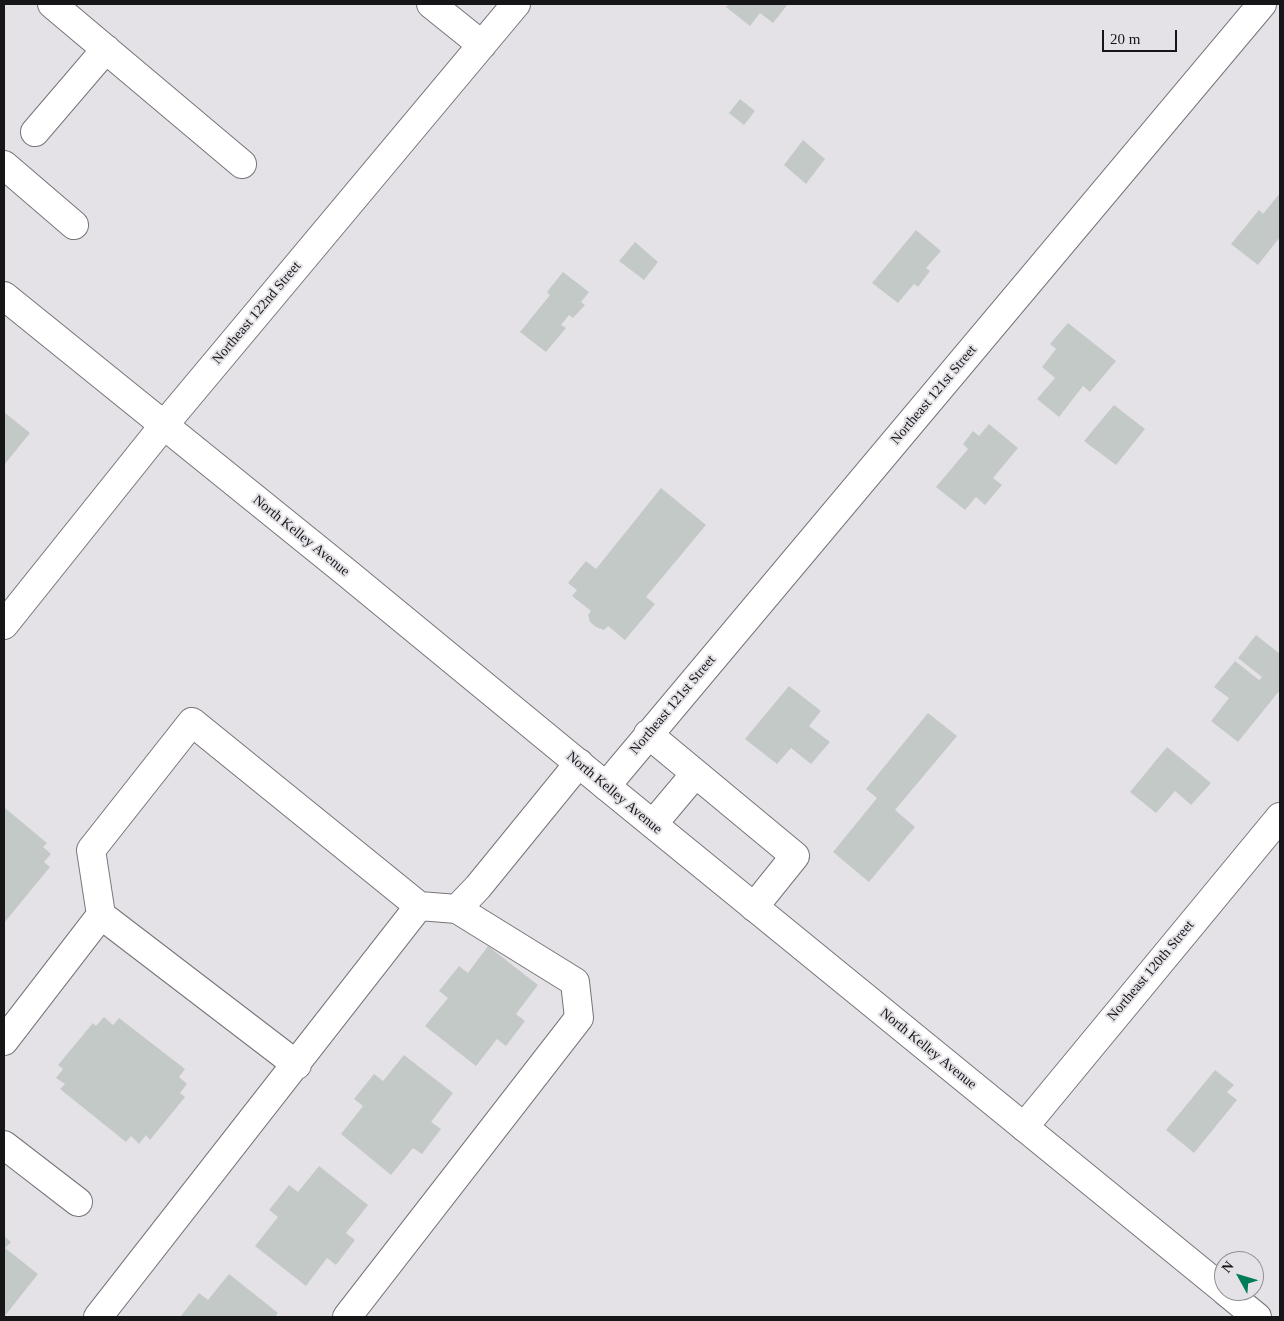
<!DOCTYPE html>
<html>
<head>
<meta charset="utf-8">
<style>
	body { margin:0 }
	#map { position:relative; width:1284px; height:1321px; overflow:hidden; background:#e5e2e7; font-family:"Times New Roman",serif }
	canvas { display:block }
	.frame { position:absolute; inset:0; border:5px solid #161517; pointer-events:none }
	.north { position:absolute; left:1214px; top:1251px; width:50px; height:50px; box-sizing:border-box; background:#e5e2e7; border:1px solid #929094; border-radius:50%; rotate:309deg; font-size:14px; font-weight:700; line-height:20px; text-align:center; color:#161517 }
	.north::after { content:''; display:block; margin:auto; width:18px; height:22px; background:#007c5a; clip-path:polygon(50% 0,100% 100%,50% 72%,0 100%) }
	.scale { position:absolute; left:1102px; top:30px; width:75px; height:22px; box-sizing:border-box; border:2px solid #161517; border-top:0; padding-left:6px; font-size:15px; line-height:18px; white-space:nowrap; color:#161517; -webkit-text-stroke:4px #e5e2e7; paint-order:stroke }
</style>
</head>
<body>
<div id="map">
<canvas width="1284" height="1321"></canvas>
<div class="frame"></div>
<div class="north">N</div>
<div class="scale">20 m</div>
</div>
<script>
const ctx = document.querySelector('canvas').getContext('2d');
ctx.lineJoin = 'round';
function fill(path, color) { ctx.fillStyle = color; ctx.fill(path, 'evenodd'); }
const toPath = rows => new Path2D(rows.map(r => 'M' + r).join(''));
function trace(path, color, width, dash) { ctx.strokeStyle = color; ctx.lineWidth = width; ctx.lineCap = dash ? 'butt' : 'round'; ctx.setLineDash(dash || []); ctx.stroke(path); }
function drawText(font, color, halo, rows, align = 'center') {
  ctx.font = font + ' "Times New Roman",serif'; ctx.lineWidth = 4; ctx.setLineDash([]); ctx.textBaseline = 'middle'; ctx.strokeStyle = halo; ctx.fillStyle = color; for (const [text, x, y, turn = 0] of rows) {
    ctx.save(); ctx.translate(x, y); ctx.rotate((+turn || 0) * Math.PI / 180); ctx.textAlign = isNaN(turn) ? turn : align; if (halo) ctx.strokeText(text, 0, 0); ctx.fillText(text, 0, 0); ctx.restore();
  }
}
fill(toPath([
	[729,4,788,4,773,23,760,13,750,26,726,7],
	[740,99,755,111,744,125,729,113],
	[803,140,825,159,806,184,784,165],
	[1280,193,1280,237,1258,265,1231,244,1259,210,1263,214],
	[916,230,941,251,926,268,930,271,918,287,914,284,898,303,872,283],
	[635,242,658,262,644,280,619,261],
	[563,272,589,292,581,302,585,305,573,318,569,315,561,325,566,328,546,352,520,332,550,295,547,292],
	[1068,323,1116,361,1090,392,1083,386,1059,417,1037,399,1055,378,1042,367,1056,349,1050,344],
	[1114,405,1145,429,1116,465,1084,441],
	[4,412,30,433,4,465],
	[989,424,1018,448,993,478,1002,485,985,505,976,497,965,510,936,487,968,449,963,444,973,431,979,436],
	[661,488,706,525,646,597,655,604,625,640,608,626,604,630,596,627,590,622,588,615,591,611,572,596,577,590,568,583,586,561,596,569],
	[1256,635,1280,654,1280,690,1238,742,1211,721,1229,698,1214,687,1235,661,1259,680,1262,677,1238,658],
	[789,686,821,711,809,726,830,742,811,764,791,748,777,764,745,739],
	[928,713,957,736,895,810,915,827,869,882,833,852,877,798,866,789],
	[1167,747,1211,783,1191,805,1175,791,1156,813,1130,792],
	[5,808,47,843,43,847,51,854,44,862,50,867,4,923,4,810],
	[488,946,538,985,516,1014,525,1021,506,1046,497,1039,476,1066,425,1026,448,998,439,991,459,966,468,973],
	[104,1017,113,1025,119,1018,185,1069,179,1077,187,1084,180,1093,185,1097,150,1140,146,1135,139,1144,131,1136,126,1142,60,1089,65,1084,56,1078,63,1069,58,1065,93,1023,96,1026],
	[404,1055,453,1093,431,1122,441,1129,422,1154,413,1148,391,1175,341,1134,363,1106,354,1099,374,1074,383,1081],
	[1215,1070,1234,1085,1227,1092,1237,1100,1194,1153,1166,1130],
	[319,1166,368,1205,346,1233,355,1240,336,1265,327,1258,306,1286,255,1246,278,1217,269,1210,289,1185,298,1192],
	[4,1236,11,1242,5,1248,38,1274,4,1317],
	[229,1274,278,1313,275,1317,180,1317,199,1293,208,1300]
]), '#c3c9c6');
const minor = toPath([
	[52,4,242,164],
	[431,4,482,45],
	[35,132,106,49],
	[4,165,74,225],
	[164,425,516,4],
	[648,734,795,856,754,907],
	[606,786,1262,4],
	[653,824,695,774],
	[101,915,91,850,192,722,419,906],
	[4,1041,101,915,297,1065],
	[1024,1127,1280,817],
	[4,1145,78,1202],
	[98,1317,419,906,457,909,478,887,579,763],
	[347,1317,579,1018,575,982,457,909]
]);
const major = toPath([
	[4,296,347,573,606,786,1224,1290],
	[4,625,164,425],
	[1225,1291,1257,1317]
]);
trace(minor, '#777479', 30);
trace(major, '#777479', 30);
trace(minor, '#fff', 28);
trace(major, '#fff', 28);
drawText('14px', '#161517', '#e5e2e7', [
	["Northeast 122nd Street",257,313,-50],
	["Northeast 121st Street",934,395,-50],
	["North Kelley Avenue",301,536,39],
	["Northeast 121st Street",673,705,-50],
	["North Kelley Avenue",614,793,40],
	["Northeast 120th Street",1151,971,-50],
	["North Kelley Avenue",928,1049,39]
]);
</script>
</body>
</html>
